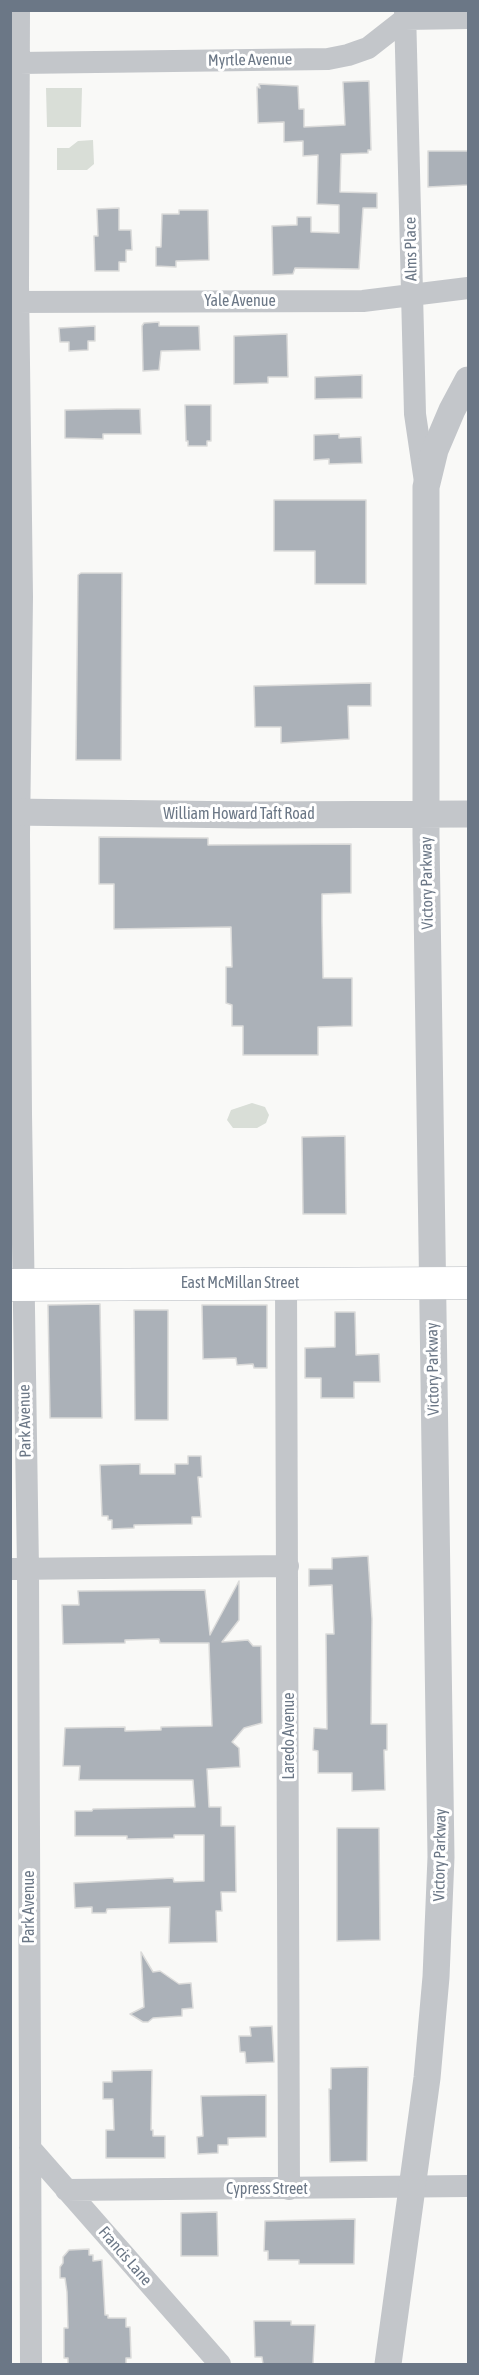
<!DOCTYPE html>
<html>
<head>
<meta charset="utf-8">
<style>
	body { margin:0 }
	#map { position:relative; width:479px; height:2375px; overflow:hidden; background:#f9f9f7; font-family:"Asap Condensed",sans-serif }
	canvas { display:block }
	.frame { position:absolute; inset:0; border:12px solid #6b7786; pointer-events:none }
</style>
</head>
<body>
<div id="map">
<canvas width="479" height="2375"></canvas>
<div class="frame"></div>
</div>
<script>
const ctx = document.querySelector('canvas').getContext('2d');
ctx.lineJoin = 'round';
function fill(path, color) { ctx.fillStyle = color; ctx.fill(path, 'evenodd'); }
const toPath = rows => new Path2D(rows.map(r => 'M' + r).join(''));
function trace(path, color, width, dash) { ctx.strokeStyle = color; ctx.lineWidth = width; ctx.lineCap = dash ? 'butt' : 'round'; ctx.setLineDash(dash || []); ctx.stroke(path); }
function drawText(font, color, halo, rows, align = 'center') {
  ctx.font = font + ' "Asap Condensed",sans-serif'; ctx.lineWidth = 6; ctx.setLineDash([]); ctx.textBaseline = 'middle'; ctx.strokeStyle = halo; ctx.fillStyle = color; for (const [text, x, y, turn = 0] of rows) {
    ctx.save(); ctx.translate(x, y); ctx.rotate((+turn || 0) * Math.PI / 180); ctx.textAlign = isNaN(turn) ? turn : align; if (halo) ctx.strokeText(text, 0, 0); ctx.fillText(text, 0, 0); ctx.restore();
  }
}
fill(toPath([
	[46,88,82,88,81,127,47,127],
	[93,140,94,164,87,170,57,170,57,148,69,148,78,141],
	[252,1103,265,1107,269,1115,266,1123,257,1128,233,1128,227,1120,231,1110]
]), '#d9ded7');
const building = toPath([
	[369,81,371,150,368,150,368,153,341,154,340,192,377,193,377,208,363,208,359,269,295,268,293,274,273,275,272,226,297,225,297,217,311,217,311,232,339,233,339,205,317,204,318,155,303,156,303,141,284,142,284,122,258,123,257,87,260,88,259,84,298,86,299,109,304,109,304,127,345,125,343,82,369,81],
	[428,151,468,151,468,185,428,187,428,151],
	[119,208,119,230,131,230,132,250,126,250,126,262,119,262,119,271,95,271,94,236,98,236,97,209,119,208],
	[179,210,208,210,209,260,176,261,176,267,156,266,156,247,161,247,162,214,179,214,179,210],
	[159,322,159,326,199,326,200,350,161,351,159,370,143,371,142,326,144,323,159,322],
	[95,326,95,341,88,341,88,350,69,351,69,342,60,342,59,328,95,326],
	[287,334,288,377,268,377,268,383,234,384,234,336,287,334],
	[362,375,362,398,315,399,315,377,362,375],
	[185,405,211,405,211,441,207,441,207,446,188,446,188,441,186,441,185,405],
	[117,409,140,409,141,434,103,434,103,439,65,438,65,410,117,409],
	[339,434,339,438,361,437,362,463,329,464,329,459,314,460,314,435,339,434],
	[274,500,366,500,366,584,315,584,315,551,274,551,274,500],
	[81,573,122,573,121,760,76,760,78,575,81,573],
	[371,683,371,706,348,706,349,739,281,743,281,727,255,727,254,686,371,683],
	[99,837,208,838,208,845,351,844,351,893,322,894,322,922,323,978,352,978,352,1026,318,1027,318,1055,243,1055,243,1026,232,1026,232,1005,226,1003,226,967,232,967,231,927,114,929,114,884,99,884,99,837],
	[345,1136,346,1214,303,1214,302,1137,345,1136],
	[100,1304,102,1418,50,1418,48,1305,100,1304],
	[202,1305,267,1305,267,1368,254,1368,253,1364,237,1365,236,1358,203,1359,202,1305],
	[134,1310,168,1310,168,1420,135,1420,134,1310],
	[335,1312,355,1312,356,1355,379,1354,380,1382,354,1382,354,1398,321,1398,321,1378,305,1378,305,1348,335,1347,335,1312],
	[188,1456,201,1456,202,1477,198,1477,201,1517,192,1517,192,1524,134,1525,134,1528,112,1529,112,1520,108,1520,108,1516,102,1516,100,1465,140,1464,140,1474,175,1474,175,1464,188,1464,188,1456],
	[368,1556,372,1619,371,1724,387,1724,387,1750,384,1750,385,1790,352,1791,352,1773,318,1773,318,1751,313,1750,314,1728,327,1729,326,1634,334,1634,332,1585,309,1586,309,1569,332,1569,332,1558,368,1556],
	[239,1581,239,1620,222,1642,248,1640,253,1646,261,1646,262,1723,244,1728,232,1742,239,1748,240,1767,207,1769,209,1807,221,1807,221,1826,235,1826,236,1892,221,1892,222,1911,216,1911,217,1942,169,1943,170,1907,107,1909,106,1913,92,1913,92,1907,75,1908,74,1883,173,1878,174,1882,204,1881,204,1835,174,1835,174,1838,127,1839,127,1836,75,1836,75,1811,92,1811,93,1809,195,1807,193,1780,79,1780,80,1766,63,1766,65,1728,125,1727,125,1731,161,1730,161,1727,212,1726,209,1643,160,1643,159,1639,125,1640,125,1643,63,1644,62,1605,79,1605,78,1591,205,1590,210,1635,239,1581],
	[337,1828,379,1828,380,1940,337,1941,337,1828],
	[141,1952,153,1972,160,1971,179,1984,191,1983,193,2008,182,2009,182,2016,153,2018,148,2022,143,2022,130,2014,144,2007,141,1952],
	[272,2026,274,2062,246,2063,245,2052,240,2052,239,2036,251,2036,250,2027,272,2026],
	[368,2067,367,2161,330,2162,329,2089,331,2089,331,2068,368,2067],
	[152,2070,151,2130,153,2130,153,2136,165,2136,165,2158,106,2158,106,2130,114,2130,113,2099,103,2099,103,2082,112,2082,112,2071,152,2070],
	[266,2095,266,2137,228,2138,228,2145,218,2145,218,2153,198,2154,197,2137,203,2136,201,2096,266,2095],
	[217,2212,218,2256,181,2256,181,2213,217,2212],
	[355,2219,354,2264,299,2264,299,2260,268,2260,268,2251,264,2251,265,2221,355,2219],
	[89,2249,89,2255,93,2255,93,2261,102,2260,105,2315,108,2315,108,2318,126,2318,126,2327,130,2327,131,2358,126,2358,126,2364,68,2364,68,2358,64,2358,64,2328,68,2328,67,2292,65,2278,60,2278,60,2267,63,2263,63,2257,69,2250,89,2249],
	[254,2321,291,2321,291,2325,315,2325,313,2364,263,2364,262,2357,255,2357,254,2321]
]);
fill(building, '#abb1b8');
trace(building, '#dbdbda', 1.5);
const secondary = toPath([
	[10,1285,468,1283]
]);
trace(secondary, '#b6babf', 33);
trace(toPath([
	[19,10,18,285,22,597,19,835,21,1114,28,1569,31,2364],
	[405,10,415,414,425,482],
	[19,63,328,59,348,55,368,48,405,19,468,18],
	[10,302,363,301,468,288],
	[286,1282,289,2189],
	[10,1569,288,1566],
	[30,2148,220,2364],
	[66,2190,468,2186]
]), '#c3c6ca', 22);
trace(toPath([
	[10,812,248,815,468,814],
	[388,2364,427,2078,436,1977,441,1857,426,835,426,487,435,450,452,410,468,380]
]), '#c3c6ca', 27);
trace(secondary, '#fff', 32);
drawText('16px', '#6b7786', '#fff', [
	["Myrtle Avenue",250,60,-1],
	["Alms Place",411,249,-91],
	["Yale Avenue",240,301],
	["William Howard Taft Road",239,814],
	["Victory Parkway",427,883,-91],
	["East McMillan Street",240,1283],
	["Victory Parkway",433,1369,-91],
	["Park Avenue",25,1421,-91],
	["Laredo Avenue",289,1736,-90],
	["Victory Parkway",440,1855,-89],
	["Park Avenue",29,1907,-90],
	["Cypress Street",267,2189],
	["Francis Lane",125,2256,49]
]);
</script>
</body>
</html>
